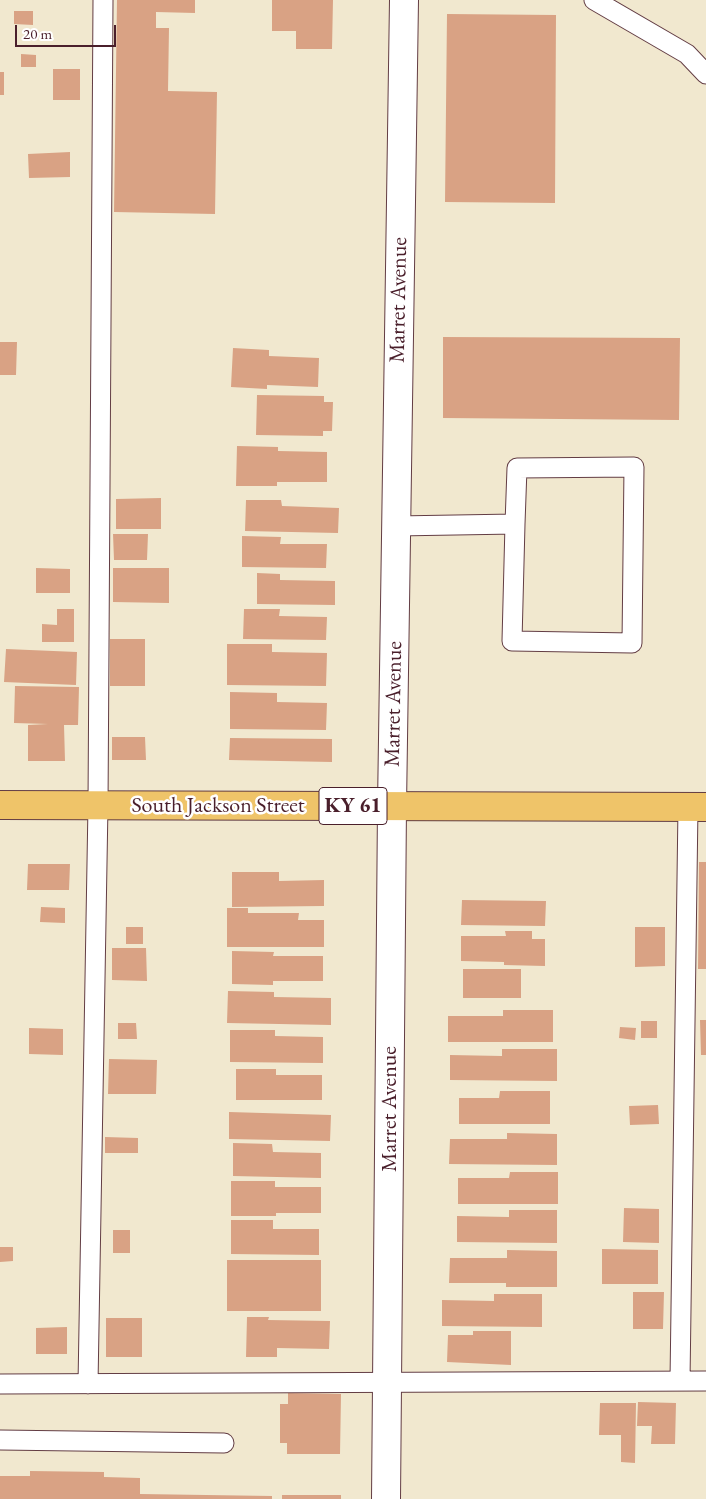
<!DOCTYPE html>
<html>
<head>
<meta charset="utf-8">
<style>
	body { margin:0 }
	#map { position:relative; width:706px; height:1499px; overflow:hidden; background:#f1e8cf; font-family:"EB Garamond",serif }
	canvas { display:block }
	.scale { position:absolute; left:15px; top:25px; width:101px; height:22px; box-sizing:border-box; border:2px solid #4a1f2b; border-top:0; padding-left:6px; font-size:15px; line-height:18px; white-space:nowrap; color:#4a1f2b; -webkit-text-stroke:4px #fff; paint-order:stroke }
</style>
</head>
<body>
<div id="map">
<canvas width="706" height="1499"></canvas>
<div class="scale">20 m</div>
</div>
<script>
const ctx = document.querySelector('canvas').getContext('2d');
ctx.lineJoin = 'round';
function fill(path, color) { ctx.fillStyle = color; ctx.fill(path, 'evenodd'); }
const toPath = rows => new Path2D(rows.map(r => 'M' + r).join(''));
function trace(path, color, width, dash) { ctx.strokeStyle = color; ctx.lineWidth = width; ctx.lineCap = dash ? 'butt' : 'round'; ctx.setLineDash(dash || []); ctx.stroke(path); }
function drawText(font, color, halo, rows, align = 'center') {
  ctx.font = font + ' "EB Garamond",serif'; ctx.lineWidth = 5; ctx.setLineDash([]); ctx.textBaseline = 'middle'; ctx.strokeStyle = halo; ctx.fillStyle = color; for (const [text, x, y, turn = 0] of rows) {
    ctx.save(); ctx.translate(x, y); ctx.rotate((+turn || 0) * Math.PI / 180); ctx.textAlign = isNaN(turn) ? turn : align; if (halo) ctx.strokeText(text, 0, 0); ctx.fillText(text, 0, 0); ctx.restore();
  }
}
fill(toPath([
	[117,0,195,0,195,13,156,12,156,28,169,28,168,91,217,92,215,214,114,212],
	[272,0,333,0,332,49,296,49,296,31,272,31],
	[14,11,33,11,33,25,14,24],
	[447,14,556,15,555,203,445,202],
	[21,54,36,55,36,67,21,67],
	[53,69,80,69,80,100,53,100],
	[0,72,4,72,4,95,0,95],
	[70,152,70,177,29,178,28,154],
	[443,337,680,338,679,420,443,418],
	[0,342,17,342,16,375,0,375],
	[233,348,269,350,269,356,319,358,318,387,267,385,267,389,231,387],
	[257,395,324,396,324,402,333,402,332,431,323,431,323,436,256,435],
	[237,446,278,447,278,451,327,452,327,482,277,482,277,486,236,486],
	[161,498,161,529,116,529,116,499],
	[246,500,281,500,282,506,339,508,338,533,245,531],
	[113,534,148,534,147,560,114,560],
	[242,536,281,537,280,544,327,544,326,568,242,567],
	[36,568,70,569,70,593,36,593],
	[113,568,169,568,169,603,113,602],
	[257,573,280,574,280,580,335,581,335,605,257,604],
	[57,609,74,609,74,642,42,642,42,624,57,625],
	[244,609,280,609,279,616,327,617,326,640,243,639],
	[110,639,145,639,145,686,110,686],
	[227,644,272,644,272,652,327,653,326,686,227,685],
	[6,649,77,652,76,685,4,682],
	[15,686,79,687,78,725,64,725,65,761,28,761,28,725,48,724,14,723],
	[230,692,277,693,277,702,327,703,326,730,230,729],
	[112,737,145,737,146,760,112,760],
	[230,738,332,739,332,762,229,760],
	[699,862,706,862,706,969,698,969],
	[28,864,70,864,69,890,27,890],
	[232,872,279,872,279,881,324,880,324,906,232,907],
	[462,900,546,901,545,926,461,925],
	[41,907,65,908,65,923,40,922],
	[227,908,248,908,248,913,299,913,298,920,324,920,324,947,227,947],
	[126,927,143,927,143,944,126,944],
	[635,927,665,927,665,966,635,967],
	[505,931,532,931,532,939,545,939,545,966,504,965,504,962,461,961,461,936,506,936],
	[112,948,146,948,147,981,112,980],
	[232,951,274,952,273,956,323,956,323,981,273,981,273,985,232,984],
	[463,969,521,969,521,998,463,998],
	[228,991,274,992,274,997,331,998,331,1025,227,1023],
	[503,1010,553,1010,553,1042,448,1042,448,1016,503,1016],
	[700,1020,706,1020,706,1055,701,1055],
	[641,1021,657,1021,657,1038,641,1038],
	[118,1023,136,1023,137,1039,118,1039],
	[620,1027,636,1028,635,1040,619,1038],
	[29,1028,63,1029,63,1055,29,1054],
	[230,1030,275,1030,275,1036,323,1037,323,1063,230,1062],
	[502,1049,557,1049,557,1081,450,1080,450,1055,502,1056],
	[109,1059,157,1060,156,1094,108,1094],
	[236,1069,276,1069,276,1075,322,1075,322,1100,236,1100],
	[500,1091,550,1091,550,1124,459,1124,459,1098,499,1098],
	[658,1105,659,1124,630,1125,629,1106],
	[229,1112,331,1115,330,1141,229,1139],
	[507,1133,557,1134,557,1165,449,1164,450,1139,507,1139],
	[105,1137,138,1138,138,1153,105,1153],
	[233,1143,272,1144,273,1152,321,1153,321,1178,233,1176],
	[510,1172,558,1172,558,1204,458,1204,458,1178,509,1178],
	[231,1181,275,1181,275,1187,321,1187,321,1213,276,1213,276,1216,231,1216],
	[624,1208,659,1209,659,1243,623,1242],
	[509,1210,557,1210,557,1243,457,1242,457,1216,509,1217],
	[231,1220,273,1220,273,1229,319,1229,319,1255,231,1254],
	[113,1230,130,1230,130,1253,113,1253],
	[0,1247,13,1247,13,1261,0,1262],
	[602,1249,658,1250,658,1284,602,1284],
	[507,1250,557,1251,557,1287,506,1287,506,1283,449,1283,450,1258,507,1258],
	[227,1260,321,1260,321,1311,227,1311],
	[633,1292,664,1292,663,1329,633,1329],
	[494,1294,542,1294,542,1327,442,1326,442,1300,494,1301],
	[247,1317,269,1317,268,1320,330,1321,329,1349,277,1348,277,1357,246,1357],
	[106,1318,142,1318,142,1357,106,1357],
	[67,1327,67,1354,36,1354,36,1328],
	[473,1331,511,1331,511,1365,447,1362,448,1335,473,1335],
	[288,1393,341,1394,340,1454,287,1454,287,1443,280,1443,280,1404,288,1404],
	[638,1402,676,1403,675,1444,651,1444,652,1426,637,1426],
	[600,1403,636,1403,635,1463,621,1462,621,1435,599,1435],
	[30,1471,104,1472,104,1477,140,1478,140,1494,272,1496,272,1499,0,1499,0,1476,30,1476],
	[282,1495,341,1495,341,1499,282,1499]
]), '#d9a284');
const service = toPath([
	[594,0,687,54,706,74],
	[396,526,515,524,512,641,632,643,634,467,517,468,515,524],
	[680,1380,688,807],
	[0,1384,706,1381],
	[88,1384,98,805,103,0],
	[0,1440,224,1443]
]);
const minor = toPath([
	[386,1499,392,806,404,0]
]);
const primary = toPath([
	[0,805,706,807]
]);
trace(service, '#633d44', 21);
trace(minor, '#633d44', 30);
trace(primary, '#633d44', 30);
trace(service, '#fff', 19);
trace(minor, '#fff', 28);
trace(primary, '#efc469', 28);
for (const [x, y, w] of [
	[353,806,68]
]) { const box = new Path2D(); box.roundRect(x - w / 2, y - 18.5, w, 37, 4); ctx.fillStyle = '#fff'; ctx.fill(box); trace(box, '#4a1f2b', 1); }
drawText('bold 21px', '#4a1f2b', null, [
	["KY 61",353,806]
]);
drawText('22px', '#4a1f2b', '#fff', [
	["Marret Avenue",399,300,-89],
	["Marret Avenue",394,704,-89],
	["South Jackson Street",218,806],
	["Marret Avenue",390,1109,-90]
]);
</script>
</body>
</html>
